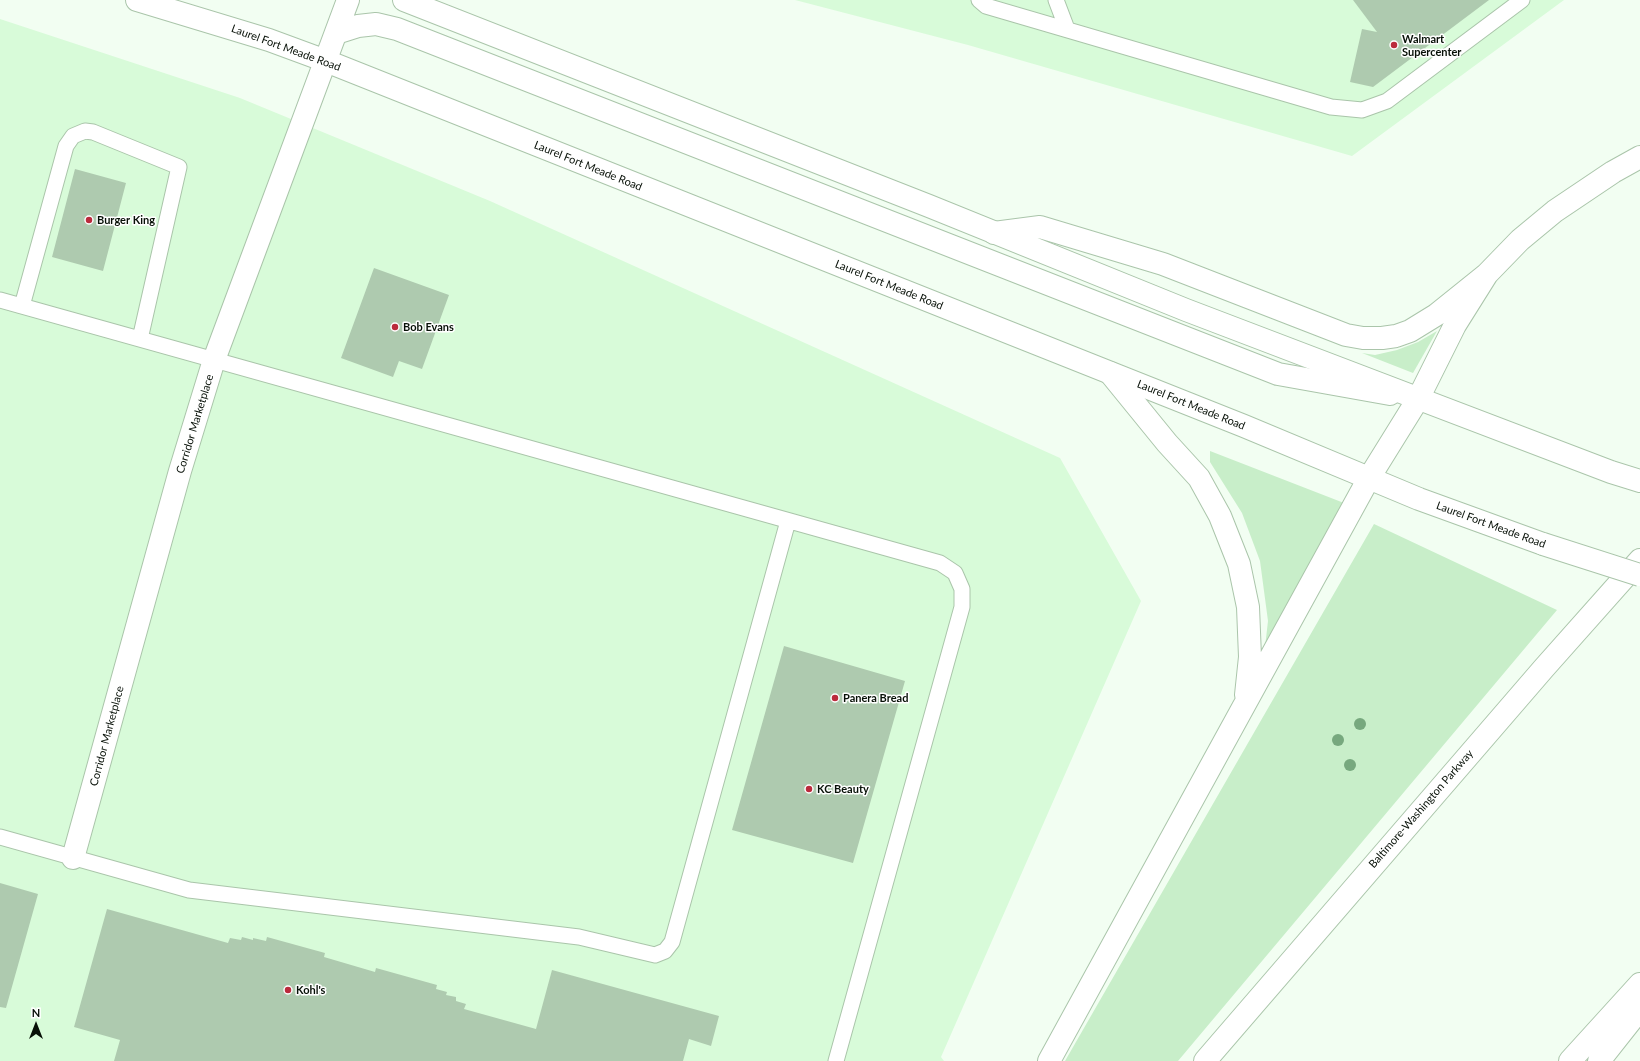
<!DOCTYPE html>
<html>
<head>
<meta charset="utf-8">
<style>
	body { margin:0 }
	#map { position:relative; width:1640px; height:1061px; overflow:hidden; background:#f2fef2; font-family:Lato,sans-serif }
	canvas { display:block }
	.north { position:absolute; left:16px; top:1005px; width:40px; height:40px; -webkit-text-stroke:3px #fff; paint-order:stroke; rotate:0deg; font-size:11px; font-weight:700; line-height:16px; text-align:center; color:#071007 }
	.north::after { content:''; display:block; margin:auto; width:14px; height:18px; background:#071007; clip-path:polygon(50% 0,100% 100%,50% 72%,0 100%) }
</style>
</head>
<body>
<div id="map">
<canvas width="1640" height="1061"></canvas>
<div class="north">N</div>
</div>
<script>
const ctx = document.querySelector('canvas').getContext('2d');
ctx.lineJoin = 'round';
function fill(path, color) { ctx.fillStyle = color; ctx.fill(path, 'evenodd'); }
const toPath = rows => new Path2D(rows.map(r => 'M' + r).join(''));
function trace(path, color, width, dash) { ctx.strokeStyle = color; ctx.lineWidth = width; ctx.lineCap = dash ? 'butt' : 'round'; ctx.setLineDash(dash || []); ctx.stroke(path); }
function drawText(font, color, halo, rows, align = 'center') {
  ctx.font = font + ' Lato,sans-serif'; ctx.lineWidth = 3; ctx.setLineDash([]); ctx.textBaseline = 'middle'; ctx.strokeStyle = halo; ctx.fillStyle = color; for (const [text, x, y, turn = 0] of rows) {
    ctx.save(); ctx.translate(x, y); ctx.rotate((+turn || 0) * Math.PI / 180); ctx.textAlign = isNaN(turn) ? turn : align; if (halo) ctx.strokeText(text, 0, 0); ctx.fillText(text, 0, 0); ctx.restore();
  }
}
fill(toPath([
	[795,0,1564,0,1352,156,968,45],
	[0,19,240,98,490,201,1060,458,1141,601,941,1057,944,1061,0,1061]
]), '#d8fbd9');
fill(toPath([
	[1437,331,1413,373,1362,353,1375,355,1397,350,1418,342],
	[1210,451,1344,503,1264,656,1268,621,1260,561,1242,513,1210,462],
	[1374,524,1557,610,1178,1061,1065,1061]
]), '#c8eec9');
fill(toPath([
	[1353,0,1489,0,1373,87,1350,82,1362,29,1377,32],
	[75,169,126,183,103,271,52,257],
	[374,268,449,295,422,369,399,361,393,377,341,358],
	[784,646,905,681,853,863,732,830],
	[0,883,38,894,6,1008,0,1007],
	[107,909,228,943,230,938,241,940,242,937,253,940,253,938,266,941,267,937,325,953,324,957,375,972,376,968,437,985,436,989,447,992,446,995,456,997,456,1001,466,1004,464,1009,536,1029,552,970,719,1016,711,1046,689,1039,683,1061,114,1061,120,1040,74,1027]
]), '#aecaaf');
const service = toPath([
	[979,0,986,6,1331,107,1362,110,1387,101,1522,0],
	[1056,0,1067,29],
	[0,300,940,563,955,573,962,589,962,607,836,1061],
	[22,306,66,146,73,136,85,131,93,132,179,167,140,339],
	[0,837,189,890,579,937,655,955,665,951,672,942,788,521]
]);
const minor = toPath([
	[336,33,358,26,376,24,397,29,1278,374,1390,394],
	[73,858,180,471,214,360,348,0]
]);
const primary = toPath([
	[137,0,269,40,326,61,1244,426,1419,499,1543,544],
	[404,0,929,206,1186,310,1611,472,1640,481]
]);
const motorway = toPath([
	[994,233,1040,227,1163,264,1346,335,1363,338,1382,338,1396,336,1410,331,1436,315,1487,274,1520,240,1555,211,1613,172,1640,157],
	[1110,373,1167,443,1199,478,1220,516,1239,564,1248,607,1250,657,1246,695],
	[1049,1061,1369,478,1418,399,1455,325,1487,274],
	[1205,1061,1544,668,1640,560],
	[1570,1061,1640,984],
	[1599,1061,1640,1009]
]);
trace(service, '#aac5aa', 17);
trace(minor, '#aac5aa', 24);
trace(primary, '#aac5aa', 24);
trace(motorway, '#aac5aa', 24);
trace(service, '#fff', 15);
trace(minor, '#fff', 22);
trace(primary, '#fff', 22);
trace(motorway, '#fff', 22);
const primaryBridge = toPath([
	[1543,544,1640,575]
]);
trace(primaryBridge, '#aac5aa', 24, []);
trace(primaryBridge, '#fff', 22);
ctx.fillStyle = '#77a87e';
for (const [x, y] of [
	[1360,724],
	[1338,740],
	[1350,765]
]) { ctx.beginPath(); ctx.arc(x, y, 6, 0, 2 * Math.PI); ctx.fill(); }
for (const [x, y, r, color] of [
	[1394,45,4,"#bb2a3c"],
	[89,220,4,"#bb2a3c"],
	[395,327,4,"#bb2a3c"],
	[835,698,4,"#bb2a3c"],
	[809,789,4,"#bb2a3c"],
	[288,990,4,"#bb2a3c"]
]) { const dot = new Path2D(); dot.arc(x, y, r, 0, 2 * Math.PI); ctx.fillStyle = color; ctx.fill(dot); trace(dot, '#fff', 1.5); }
drawText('bold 11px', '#071007', '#fff', [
	["Walmart",1402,39],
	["Supercenter",1402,52],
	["Burger King",97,220],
	["Bob Evans",403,327],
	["Panera Bread",843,698],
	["KC Beauty",817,789],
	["Kohl's",296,990]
], 'left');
drawText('11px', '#071007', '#fff', [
	["Laurel Fort Meade Road",286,48,20],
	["Laurel Fort Meade Road",588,166,22],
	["Laurel Fort Meade Road",889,285,22],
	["Laurel Fort Meade Road",1191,405,22],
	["Corridor Marketplace",195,424,-73],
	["Laurel Fort Meade Road",1491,525,20],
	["Corridor Marketplace",107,736,-75],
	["Baltimore-Washington Parkway",1421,809,-49]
]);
</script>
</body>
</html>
